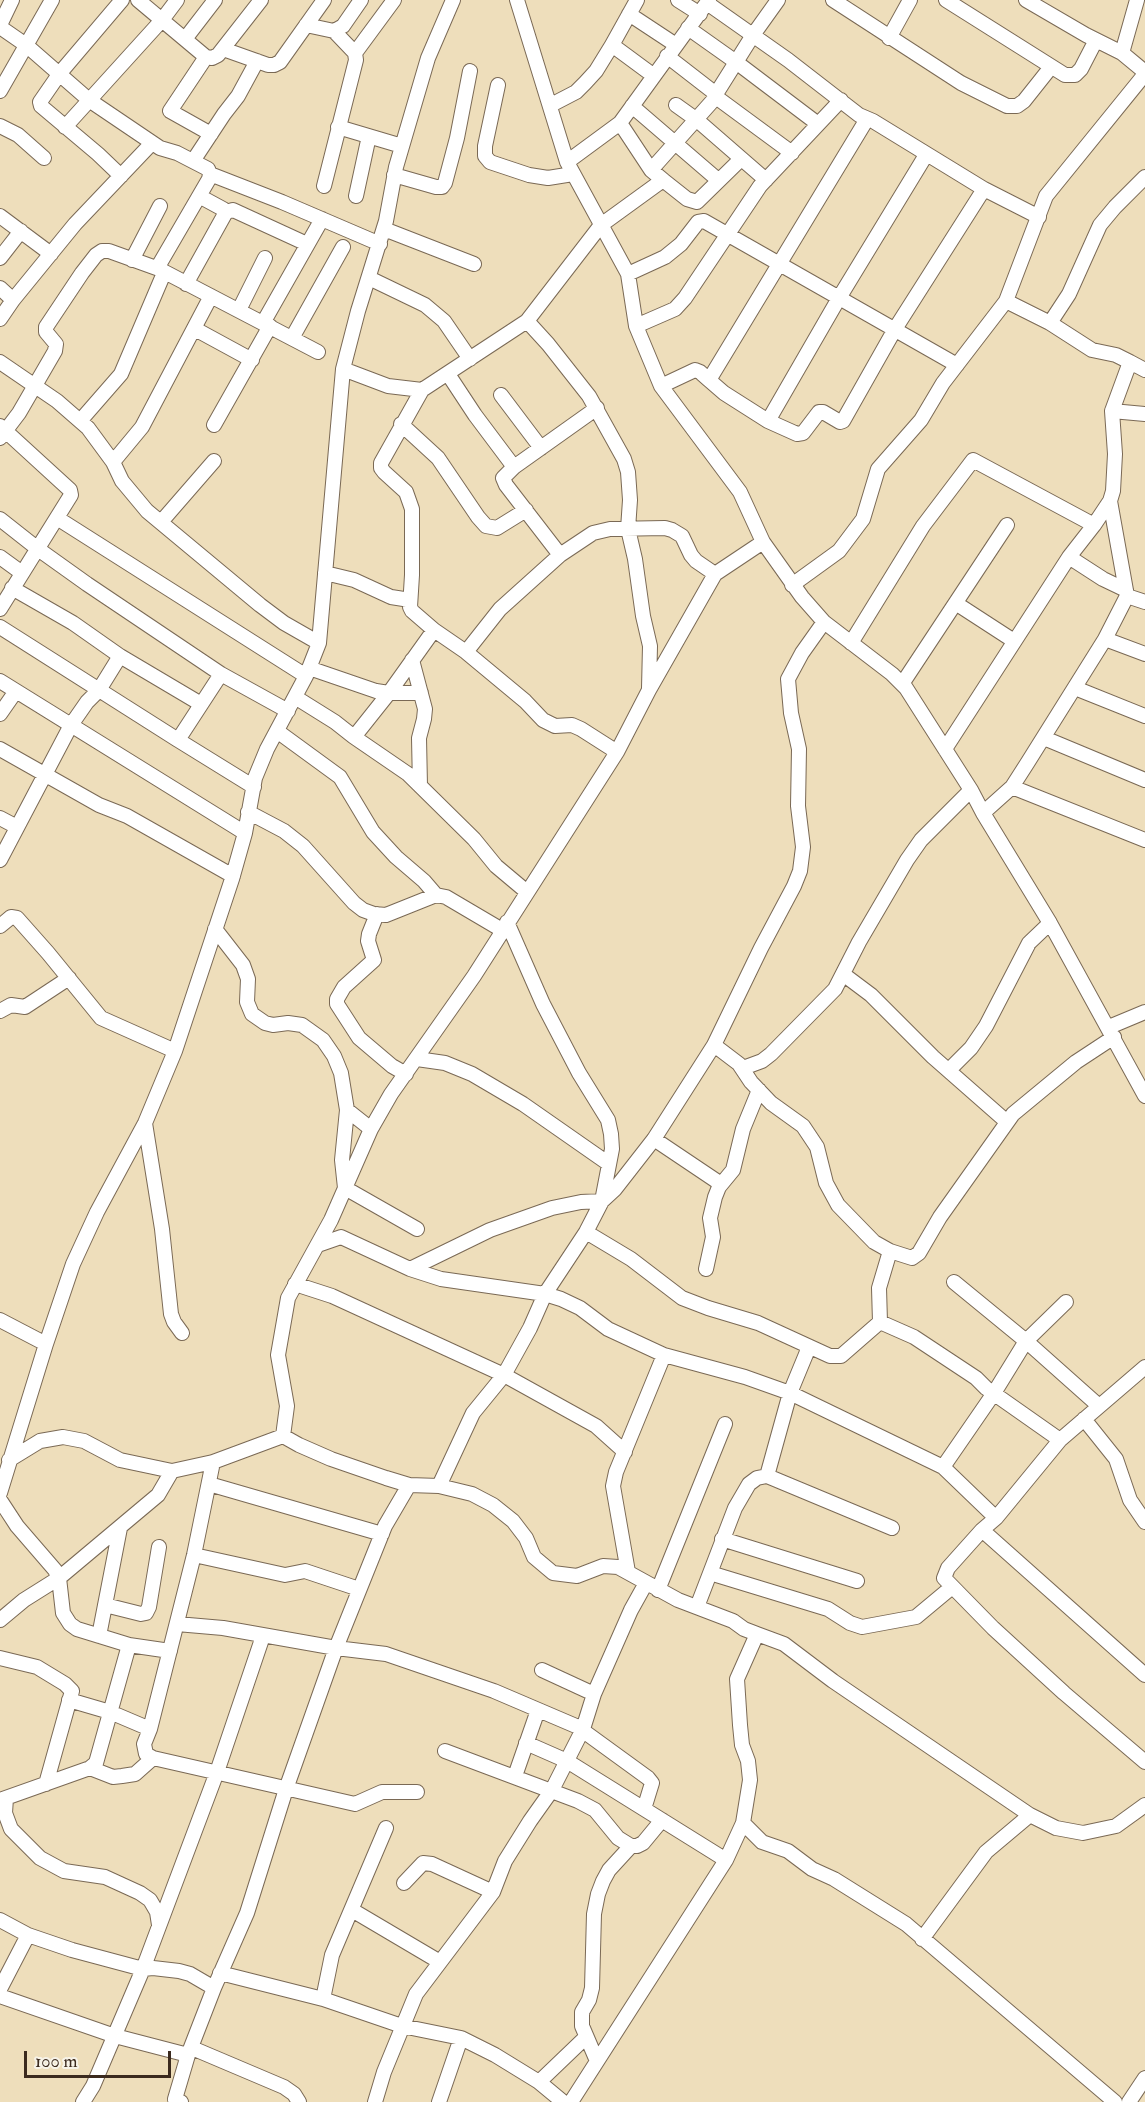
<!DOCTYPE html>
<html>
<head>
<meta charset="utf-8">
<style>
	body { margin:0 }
	#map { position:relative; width:1145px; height:2102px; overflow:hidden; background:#eedebb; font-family:"IM FELL Double Pica",serif }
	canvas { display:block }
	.scale { position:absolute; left:24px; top:2051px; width:147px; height:27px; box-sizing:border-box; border:3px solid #3b2a1e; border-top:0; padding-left:8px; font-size:18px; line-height:21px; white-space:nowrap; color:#3b2a1e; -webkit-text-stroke:4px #f7f3e8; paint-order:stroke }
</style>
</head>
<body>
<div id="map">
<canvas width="1145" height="2102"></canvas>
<div class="scale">100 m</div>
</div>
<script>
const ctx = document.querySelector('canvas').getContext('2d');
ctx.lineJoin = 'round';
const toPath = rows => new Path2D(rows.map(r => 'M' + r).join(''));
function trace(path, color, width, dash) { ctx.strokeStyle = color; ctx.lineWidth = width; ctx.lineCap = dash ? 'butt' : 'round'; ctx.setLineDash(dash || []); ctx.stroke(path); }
const minor = toPath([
	[138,0,206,57,212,58,218,55,261,0],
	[517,0,567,162,628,274,636,326,661,386,740,492,763,542,802,597,824,622,892,674,906,688,971,790,983,813,1050,923,1145,1096],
	[678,0,700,14],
	[833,0,961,83,1007,106,1017,106,1024,101,1051,67],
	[946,0,1065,75,1075,75,1081,69,1096,40],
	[1026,0,1086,35,1122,53,1145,72],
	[707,3,788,60,859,115,873,121,984,189,1039,217],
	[629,14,676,45],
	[0,25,12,0],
	[306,25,334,31,343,26,361,0],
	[0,27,26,45,89,100,160,148,177,153,208,169,210,174,209,179,159,265,159,269,318,352],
	[688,28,736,62,818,124],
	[889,38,910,0],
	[185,39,215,0],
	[612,45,637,0],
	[223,49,268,65,274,65,280,62,324,0],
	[355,53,394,0],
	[1122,53,1137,0],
	[667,56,716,94],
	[206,57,170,111,211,134],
	[498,85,485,146,485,156,490,162,529,175,548,178,573,174],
	[0,91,52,0],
	[716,97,792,153],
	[551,105,576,92,585,83,596,71,612,45,654,76],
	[676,105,697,120,766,180],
	[632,106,718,180],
	[0,126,18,135,44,158],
	[65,127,162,20,177,0],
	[338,127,402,146],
	[193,161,224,114,238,96,257,61],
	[567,162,620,123,709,0],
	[651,170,716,97,716,94,753,35,778,0],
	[210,174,282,202,380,244],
	[394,175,436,187,442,187,445,183,457,138,470,71],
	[121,176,98,154,41,106,40,102,60,73,122,0],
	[663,180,687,199,697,202,741,159],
	[324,186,356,60,355,53,334,31],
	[356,196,369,136],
	[226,212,233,210,307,244],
	[0,216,51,254],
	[384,229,474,264],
	[0,258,21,231],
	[132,260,160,206],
	[628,274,665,257,681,244,698,222,704,221,957,365],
	[369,278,425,305,444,321,470,359],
	[186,284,226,212,223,209,199,196],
	[0,288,13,300,75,224,152,143],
	[1006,301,1050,323,1092,350,1116,355,1130,362],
	[239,310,265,258],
	[0,319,13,300],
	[527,321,548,344,589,396,624,459,628,472,630,500,628,529,635,559,643,616,650,646,649,688],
	[263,323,322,219],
	[1050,323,1069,294,1100,225,1115,207,1145,177],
	[636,326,675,309,685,298,760,186,841,100],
	[195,329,252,360],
	[292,338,343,247],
	[0,362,57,401,88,428,113,462,122,481,147,511,260,605,284,623,319,643],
	[343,369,388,386,422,390],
	[448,374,475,415,514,467],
	[709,380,724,393,768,421,797,434,803,433,819,412,823,412,840,422,843,421,895,329,984,189],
	[661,386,695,370,700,372,709,380,867,119],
	[501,395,541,448],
	[1112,411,1145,414],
	[80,421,121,374,164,273],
	[768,421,839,298,926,155],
	[401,424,438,458,478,517,486,526,497,528,526,510],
	[214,425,270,326],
	[0,426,70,490,71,495,0,609],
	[0,438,19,413,55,351,56,344,46,332,46,327,82,273,96,255,102,251,109,251,159,269],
	[113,462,142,427,211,296],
	[57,518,306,676],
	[0,519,38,549,87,584,221,674,288,711],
	[161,522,214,461],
	[560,555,506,485,503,478,514,467,597,408],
	[0,557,22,573],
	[1069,557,1103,579,1126,590],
	[325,573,354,580,391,597,410,600],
	[792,585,839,551,863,519,878,469,921,420,943,383,1006,301,1046,196,1145,74],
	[1127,596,1145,602],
	[957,604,1014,641],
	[0,627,178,740,221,674],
	[1105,639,1145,654],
	[851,643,923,526,973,460,1094,525],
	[466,652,500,609,560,555,593,533,610,529,665,528,672,530,682,536,691,555,696,561,715,574],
	[120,656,201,704],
	[412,660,425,709,424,719,419,738,420,786],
	[309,668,376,691,389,693,421,693],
	[0,681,245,833],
	[902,684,1007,525],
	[1075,688,1145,716],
	[295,697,335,722,354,737,389,693,434,630],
	[0,714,16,691],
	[277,731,340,777,373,832,396,857,424,881,436,895],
	[354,737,408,774,474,839,496,866,527,892],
	[1044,738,1145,780],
	[178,740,254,787],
	[0,749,99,805,127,816,233,876],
	[945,749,1069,557,1094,525,1110,501],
	[617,752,581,729,572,725,555,726,543,720,525,701,466,652,434,630,412,611,410,607,412,575,412,509,406,492,384,472,381,468,381,463,422,390,527,321,601,225,663,180,651,170,620,123],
	[1012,787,1145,840],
	[248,812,284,831,303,846,354,903,363,910,374,914,386,915,436,895,446,897,502,930],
	[983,813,1012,787,1028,762,1105,639,1127,596,1110,501,1113,491,1115,454,1112,411,1130,362,1145,370],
	[0,818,17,827],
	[0,860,71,725,87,702,99,690,120,656,73,623,12,588],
	[377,914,369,934,368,941,374,960,344,987,337,999,337,1004,359,1038,392,1066,406,1074],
	[0,926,11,917,17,918,48,953,101,1018,175,1051],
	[215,929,243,965,248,979,247,1002,252,1014,265,1023,273,1025,288,1023,302,1025,323,1040,334,1056,341,1073,347,1110,342,1160,345,1188,417,1229],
	[843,974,871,995,933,1057,1007,1122],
	[0,1011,11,1005,25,1007,69,978],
	[1109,1027,1145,1012],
	[714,1045,739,1064,751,1082,771,1103,803,1126,817,1147,826,1183,838,1205,874,1242,890,1251,879,1288,880,1322],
	[417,1059,445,1063,472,1074,523,1104,609,1164],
	[743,1068,762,1061,771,1054,835,989,859,942,907,860,921,840,971,790],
	[949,1070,971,1048,986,1026,1029,943,1050,923],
	[347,1110,371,1129],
	[145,1123,162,1229,171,1314,174,1322,182,1333],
	[654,1139,721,1184],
	[586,1232,631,1259,682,1298,708,1308,758,1323,830,1356,841,1356,880,1322,914,1337,976,1378,986,1388,1060,1440],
	[318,1245,341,1237,410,1269,441,1279,545,1294,586,1232,602,1201,612,1149,611,1134,608,1120,579,1073,543,1004,507,922],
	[890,1251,912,1258,919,1253,940,1217,1013,1114,1076,1062,1114,1037],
	[410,1269,490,1230,552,1208,581,1202,602,1201,615,1189,654,1139,714,1045,761,948,794,886,800,871,803,847,798,806,799,749,791,713,788,679,802,653,824,622],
	[706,1269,713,1237,710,1218,715,1197,719,1187,733,1170,743,1129,759,1090],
	[954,1282,1026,1341,1099,1406],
	[295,1284,332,1296,504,1375,596,1426,625,1452],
	[0,1320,46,1344],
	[1084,1419,1116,1459,1130,1500,1145,1522],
	[283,1436,287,1406,278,1355,288,1298,331,1220,371,1129,391,1094,474,976,617,752,649,690,715,574,763,542],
	[9,1460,40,1441,63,1437,84,1441,120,1460,172,1471,213,1462,283,1436,299,1445,331,1459,386,1478,409,1485,439,1486,473,1413,504,1375,530,1328,545,1294,561,1299,580,1308,608,1329,664,1355,745,1377,790,1393,943,1467,996,1518,1060,1440,1145,1367],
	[213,1462,194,1555,150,1729,144,1744,146,1754,153,1758,355,1804,382,1792,417,1792],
	[943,1467,994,1393,1026,1341,1066,1302],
	[767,1476,790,1393,809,1347],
	[209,1484,382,1534],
	[439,1486,472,1494,493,1505,513,1521,526,1538,534,1557,553,1573,577,1576,603,1566,618,1567,678,1600,733,1621,744,1629,757,1634,737,1679,740,1725,742,1745,748,1761,750,1780,743,1823,762,1842,788,1851,812,1869,834,1879,906,1924,1115,2102],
	[0,1493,46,1344,73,1264,97,1212,145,1123,175,1051,232,879,245,833,255,778,267,749,306,676,319,643,343,369,358,311,386,221,396,167,428,58,453,0],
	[0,1500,17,1526,55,1570,59,1578,63,1613,70,1624,77,1629,129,1645,170,1651],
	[996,1518,982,1530,948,1568,944,1578,993,1628,1064,1693,1145,1762],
	[982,1530,1145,1675],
	[722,1539,857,1581],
	[194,1555,285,1575,305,1571,359,1589],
	[628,1572,613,1486,616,1472,664,1355],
	[710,1573,828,1609,850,1623,862,1627,916,1617,952,1587],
	[658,1590,725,1424],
	[105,1605,141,1614,146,1613,149,1607,159,1547],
	[697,1607,735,1508,749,1484,757,1478,767,1476,772,1478,892,1528],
	[0,1620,24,1600,59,1578,158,1495,172,1471],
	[177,1624,223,1628,336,1648,386,1654,494,1691,583,1729],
	[757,1634,784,1644,833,1681,1030,1815],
	[99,1636,120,1528],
	[0,1658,37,1667,65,1684,72,1691,46,1784],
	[542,1670,594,1694],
	[69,1700,110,1712,150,1729],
	[582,1730,648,1778,652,1783,644,1809],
	[526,1743,567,1761,726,1860],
	[445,1751,578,1801,595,1810,618,1838,631,1846,637,1846,643,1843,662,1820],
	[90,1768,113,1777,122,1776,135,1774,153,1758],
	[515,1776,538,1710],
	[6,1798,5,1813,11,1829,40,1858,64,1871,105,1877,140,1893,150,1900,157,1912,159,1925],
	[0,1800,90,1768,96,1763,129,1645],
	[404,1883,423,1863,432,1864,493,1892],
	[352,1910,440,1962],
	[0,1920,28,1935,72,1950,143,1969,153,1968,179,1971,190,1974,214,1988,188,2055,175,2099,181,2102],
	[922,1939,986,1852,1030,1815,1056,1828,1083,1833,1116,1826,1145,1805],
	[220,1973,323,1999,402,2026,461,2038,495,2055,539,2082,563,2102],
	[214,1988,247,1913,286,1789,336,1648,385,1526,409,1485],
	[0,1989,28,1935],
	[0,1996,115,2036,188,2055],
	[323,1999,332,1955,386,1828],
	[192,2048,284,2087,294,2094,299,2102],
	[597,2061,582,2026,582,2012,589,2000,592,1988,594,1914,598,1894,603,1881,609,1870,631,1846],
	[539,2082,586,2037],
	[83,2102,93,2086,143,1969,217,1772,263,1636],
	[375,2102,384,2072,416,1994,493,1892,505,1861,530,1821,552,1790,583,1729,594,1694,631,1610,646,1583],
	[439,2102,461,2038],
	[571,2102,726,1860,743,1823],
	[1129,2102,1145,2078]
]);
trace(minor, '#7a6955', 16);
trace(minor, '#fff', 14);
</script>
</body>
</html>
